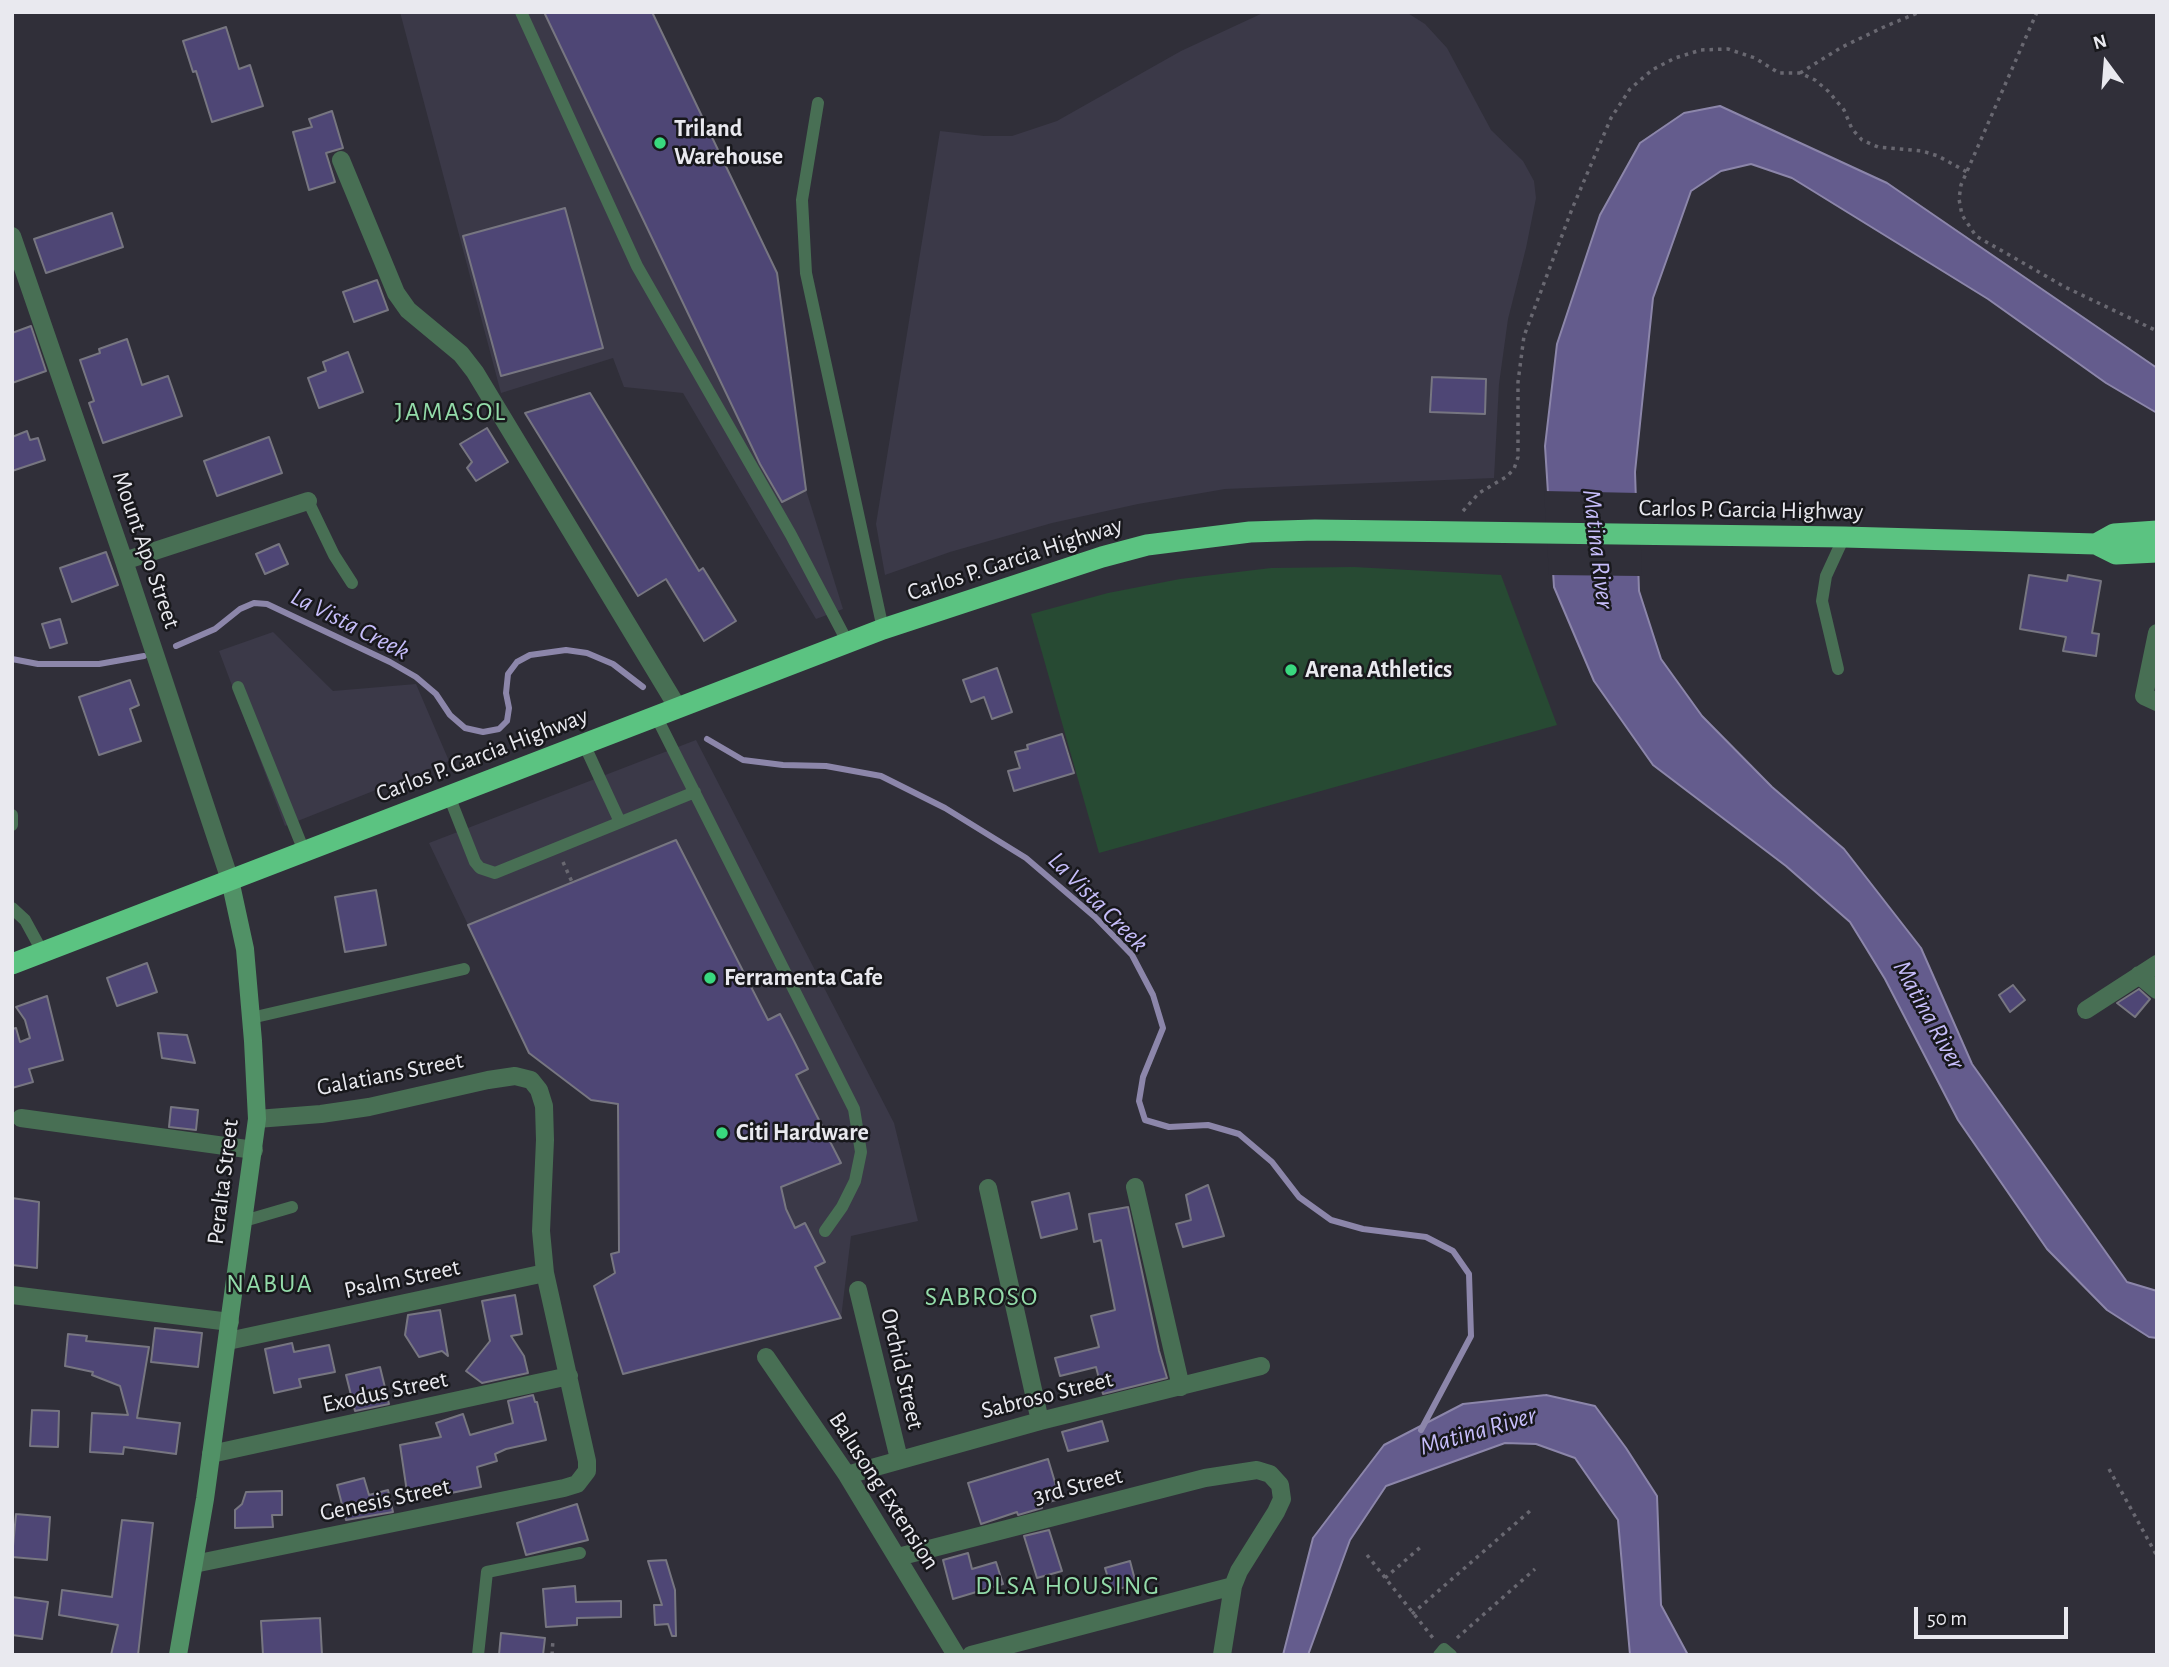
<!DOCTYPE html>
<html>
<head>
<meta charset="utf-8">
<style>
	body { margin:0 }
	#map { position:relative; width:2169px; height:1667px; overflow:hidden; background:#302f39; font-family:"Alegreya Sans",sans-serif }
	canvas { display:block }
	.frame { position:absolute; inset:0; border:14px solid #e9e9ef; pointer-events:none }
	.north { position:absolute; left:2071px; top:28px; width:70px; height:70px; -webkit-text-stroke:5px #18181c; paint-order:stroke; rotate:344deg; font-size:19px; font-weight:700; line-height:28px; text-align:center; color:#e9e9ef }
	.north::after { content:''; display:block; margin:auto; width:24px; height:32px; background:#e9e9ef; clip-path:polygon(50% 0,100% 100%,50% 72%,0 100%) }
	.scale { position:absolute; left:1914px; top:1607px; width:154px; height:32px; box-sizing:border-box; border:4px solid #e9e9ef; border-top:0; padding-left:9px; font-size:21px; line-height:24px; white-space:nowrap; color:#e9e9ef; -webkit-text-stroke:5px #18181c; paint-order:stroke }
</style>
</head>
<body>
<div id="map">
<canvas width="2169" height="1667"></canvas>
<div class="frame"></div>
<div class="north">N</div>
<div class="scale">50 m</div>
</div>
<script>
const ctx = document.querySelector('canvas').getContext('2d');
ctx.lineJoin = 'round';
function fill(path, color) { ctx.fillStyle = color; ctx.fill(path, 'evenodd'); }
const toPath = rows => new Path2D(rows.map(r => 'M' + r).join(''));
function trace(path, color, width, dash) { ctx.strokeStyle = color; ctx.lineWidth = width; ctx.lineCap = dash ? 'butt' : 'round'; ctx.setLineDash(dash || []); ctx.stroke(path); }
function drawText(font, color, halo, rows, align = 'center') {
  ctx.font = font + ' "Alegreya Sans",sans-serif'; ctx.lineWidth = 5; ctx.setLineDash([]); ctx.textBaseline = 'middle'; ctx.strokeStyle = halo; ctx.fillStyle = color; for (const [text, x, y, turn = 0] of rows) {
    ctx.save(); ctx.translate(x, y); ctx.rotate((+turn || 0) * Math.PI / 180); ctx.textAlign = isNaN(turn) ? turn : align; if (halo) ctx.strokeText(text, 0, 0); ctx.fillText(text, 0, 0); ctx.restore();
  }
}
fill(toPath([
	[400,12,652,12,777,273,806,490,843,609,816,619,683,393,624,387,613,358,501,393],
	[1265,12,1406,12,1425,24,1447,48,1491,130,1523,161,1534,181,1536,198,1526,248,1508,319,1499,384,1494,478,1225,489,1138,504,1052,523,950,552,885,575,876,524,940,131,984,136,1012,136,1057,121,1181,51],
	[273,632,333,691,416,684,449,761,285,826,219,651],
	[696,740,894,1123,918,1221,851,1236,841,1318,623,1374,594,1286,615,1273,611,1254,619,1251,618,1105,591,1100,529,1053,429,843]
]), '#3b3948');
fill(toPath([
	[1354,567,1501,575,1557,725,1099,853,1031,614,1108,593,1180,579,1271,568]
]), '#274a33');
const water = toPath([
	[1720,106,1887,183,2157,368,2157,413,2106,383,1988,299,1792,178,1751,164,1721,171,1691,191,1653,298,1635,472,1639,591,1661,659,1702,716,1772,787,1844,849,1921,948,1972,1064,2127,1282,2157,1291,2157,1338,2149,1337,2107,1310,2047,1249,1958,1120,1885,979,1850,922,1786,866,1653,765,1594,681,1554,587,1545,446,1557,344,1600,215,1640,143,1684,113,1720,106],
	[1546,1395,1595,1406,1626,1448,1657,1496,1661,1605,1688,1655,1630,1655,1618,1520,1575,1458,1536,1444,1505,1443,1386,1486,1350,1540,1308,1655,1283,1655,1313,1538,1384,1445,1463,1404,1546,1395]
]);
fill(water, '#645c8d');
trace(water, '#8c86aa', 2);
fill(toPath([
	[1544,491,1639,493,1642,576,1549,575]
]), '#302f39');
trace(toPath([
	[176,646,215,629,240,609,254,603,267,604,390,662,416,677,436,694,450,715,465,728,483,732,499,729,507,721,509,708,506,693,508,674,517,662,530,655,566,650,587,653,613,664,643,687],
	[12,659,38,664,99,664,144,656],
	[707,739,743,760,783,765,826,766,881,776,945,808,1026,858,1095,917,1132,955,1153,995,1163,1028,1143,1077,1139,1101,1145,1120,1169,1127,1208,1125,1239,1134,1272,1162,1299,1197,1331,1220,1363,1229,1426,1237,1453,1251,1469,1274,1471,1336,1421,1430]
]), '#8c86aa', 6);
const building = toPath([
	[544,12,652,12,777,273,806,490,782,502,760,464,544,12],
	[226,27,239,69,250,65,263,106,212,122,196,71,193,72,183,41,226,27],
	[332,111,343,148,326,153,335,182,309,190,293,132,312,127,309,119,332,111],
	[565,208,603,348,501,376,463,236,565,208],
	[112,213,123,247,46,273,34,239,112,213],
	[377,280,388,310,354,322,343,292,377,280],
	[31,326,46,371,12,383,12,333,31,326],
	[127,339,142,385,168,376,182,416,103,443,89,403,94,401,80,360,100,353,99,349,127,339],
	[348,352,363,392,319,408,308,378,326,371,323,362,348,352],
	[1432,377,1486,379,1485,414,1430,412,1432,377],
	[590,393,699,571,703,568,736,621,704,641,666,579,638,596,525,413,590,393],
	[487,428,508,462,476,481,467,468,472,462,460,444,487,428],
	[27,431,30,440,38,438,45,460,12,471,12,437,27,431],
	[269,437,282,473,217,496,204,461,269,437],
	[279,544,288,564,265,574,256,554,279,544],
	[106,552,118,585,72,602,60,568,106,552],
	[2029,575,2067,581,2068,575,2101,581,2092,633,2099,634,2096,656,2063,651,2066,637,2020,629,2029,575],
	[60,619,67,643,50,648,42,624,60,619],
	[997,668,1012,712,992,719,984,697,971,702,963,680,997,668],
	[130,680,139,705,130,709,141,741,99,755,79,697,130,680],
	[1062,734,1074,773,1014,791,1008,771,1020,768,1015,752,1028,749,1027,745,1062,734],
	[676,840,768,1020,780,1014,794,1041,808,1069,796,1075,841,1163,781,1187,786,1209,795,1228,805,1223,825,1262,815,1267,841,1318,623,1374,594,1286,615,1273,611,1254,619,1252,618,1104,591,1100,529,1053,468,925,676,840],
	[376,890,386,945,345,952,335,897,376,890],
	[147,963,157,992,117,1006,107,978,147,963],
	[2013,985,2025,1000,2010,1012,1999,995,2013,985],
	[2139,989,2150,999,2135,1017,2117,1003,2139,989],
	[47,996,63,1060,29,1069,33,1082,12,1088,12,1029,16,1028,20,1042,30,1038,25,1020,16,1007,47,996],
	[158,1033,187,1035,195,1063,162,1058,158,1033],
	[171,1107,198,1110,196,1130,169,1127,171,1107],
	[1208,1185,1224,1236,1183,1247,1176,1224,1191,1220,1186,1195,1208,1185],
	[1069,1193,1077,1229,1041,1238,1032,1202,1069,1193],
	[12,1198,39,1202,37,1268,12,1265,12,1198],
	[1128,1207,1159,1351,1167,1378,1103,1394,1096,1367,1060,1376,1055,1358,1099,1347,1091,1316,1115,1310,1101,1240,1094,1242,1089,1214,1128,1207],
	[515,1295,522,1334,511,1336,524,1356,528,1373,482,1383,466,1371,490,1341,482,1301,515,1295],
	[440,1310,448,1356,442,1351,419,1357,405,1335,408,1315,440,1310],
	[155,1328,202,1333,198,1367,151,1362,155,1328],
	[68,1334,87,1336,86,1341,149,1347,137,1418,180,1423,176,1454,124,1447,123,1454,90,1452,92,1413,128,1415,120,1386,92,1375,93,1372,65,1366,68,1334],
	[292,1343,294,1352,329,1345,335,1372,299,1379,301,1387,274,1393,265,1349,292,1343],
	[380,1367,389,1404,355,1411,346,1375,380,1367],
	[533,1395,535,1402,537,1402,546,1440,506,1449,495,1454,497,1461,477,1467,481,1487,446,1494,444,1486,407,1492,400,1445,441,1437,436,1423,463,1414,470,1435,513,1423,508,1401,533,1395],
	[32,1410,59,1411,58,1447,30,1446,32,1410],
	[1102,1421,1108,1441,1068,1451,1062,1432,1102,1421],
	[1048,1459,1060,1499,1041,1504,1042,1508,1018,1515,1017,1512,981,1524,968,1483,1048,1459],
	[364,1478,369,1495,388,1490,393,1512,346,1520,337,1485,364,1478],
	[282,1491,282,1515,272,1515,273,1527,235,1528,235,1510,242,1504,246,1492,282,1491],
	[577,1504,588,1540,526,1555,517,1523,577,1504],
	[16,1514,50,1517,47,1560,12,1557,16,1514],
	[122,1520,153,1523,138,1655,111,1655,118,1625,59,1615,62,1590,112,1597,122,1520],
	[1049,1530,1062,1571,1037,1578,1024,1536,1049,1530],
	[968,1553,972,1569,996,1562,1003,1584,953,1599,943,1560,968,1553],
	[666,1560,675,1590,676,1636,672,1636,668,1624,655,1625,654,1605,662,1605,648,1561,666,1560],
	[1130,1561,1136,1584,1112,1591,1105,1568,1130,1561],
	[575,1586,576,1602,621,1601,621,1617,577,1618,577,1625,546,1627,543,1589,575,1586],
	[12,1597,48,1602,42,1639,12,1635,12,1597],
	[320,1618,322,1655,263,1655,261,1621,320,1618],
	[501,1633,545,1638,543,1655,499,1655,501,1633]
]);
fill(building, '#4e4675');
trace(building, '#777681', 2);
trace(toPath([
	[2037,12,1961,185,1959,199,1962,215,1976,236,2065,287,2157,331],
	[1800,73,1842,47,1886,26,1920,12],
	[1463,511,1479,493,1506,477,1514,469,1518,457,1518,382,1524,336,1572,209,1611,118,1630,89,1652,70,1675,58,1701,50,1728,49,1755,58,1779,73,1800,73,1815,80,1828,91,1844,110,1852,129,1862,140,1878,147,1922,151,1938,156,1967,172],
	[563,862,572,882],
	[2109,1469,2157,1556],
	[1367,1555,1433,1638],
	[1385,1578,1423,1545],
	[1412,1614,1531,1510],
	[1457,1638,1535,1569],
	[552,1655,553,1639]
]), '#696871', 3.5, [3.5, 5]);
trace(toPath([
	[521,12,637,266,791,535,848,643],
	[818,103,802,200,806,273,883,629],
	[308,501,334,555,352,583],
	[1838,669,1822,601,1826,576,1844,537],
	[238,687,304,851],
	[656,716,854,1109,861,1152,855,1181,842,1207,825,1231],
	[584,744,620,822],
	[449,796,475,862,480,868,495,873,695,792],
	[12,815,12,825],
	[12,908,25,920,43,953],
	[251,1018,464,969],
	[244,1221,292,1207],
	[478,1655,487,1572,580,1553],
	[1439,1655,1444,1649,1451,1655]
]), '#486f54', 12);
trace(toPath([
	[341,160,396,293,408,310,461,354,475,372,678,708],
	[12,236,124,561,230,880],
	[124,561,308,501],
	[2157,633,2144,696,2157,702],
	[2139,975,2157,990],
	[2086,1010,2157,964],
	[21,1118,254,1150],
	[1135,1187,1181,1387],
	[988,1188,1040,1421],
	[858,1290,899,1459],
	[12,1295,230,1322],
	[228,1341,545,1273],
	[766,1357,847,1475,956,1655],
	[211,1454,569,1376],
	[847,1475,1040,1421,1261,1366],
	[898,1557,1205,1478,1257,1470,1270,1474,1280,1485,1282,1499,1276,1512,1239,1571,1233,1586,1222,1655],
	[194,1564,564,1488,577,1484,587,1471,587,1461,545,1273,541,1231,545,1140,544,1106,539,1090,531,1080,515,1076,488,1080,369,1107,321,1114,257,1119],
	[971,1655,1233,1586]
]), '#486f54', 18);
trace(toPath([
	[178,1655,205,1499,257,1119,253,1041,245,949,230,880]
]), '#519166', 18);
trace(toPath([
	[2096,544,2114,534,2157,531],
	[12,964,883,629,1102,557,1147,545,1250,532,1315,530,1844,537,2096,544,2116,554,2157,552]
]), '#5bc381', 21);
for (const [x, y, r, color] of [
	[660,143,7,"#39d87f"],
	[1291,670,7,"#39d87f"],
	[710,978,7,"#39d87f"],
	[722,1133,7,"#39d87f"]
]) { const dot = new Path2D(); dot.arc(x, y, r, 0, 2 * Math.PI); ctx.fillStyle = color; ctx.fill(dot); trace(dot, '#18181c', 2.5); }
drawText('bold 24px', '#e9e9ef', '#18181c', [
	["Triland",674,129],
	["Warehouse",674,157],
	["Arena Athletics",1305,670],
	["Ferramenta Cafe",724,978],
	["Citi Hardware",736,1133]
], 'left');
drawText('24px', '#e9e9ef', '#18181c', [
	["Carlos P. Garcia Highway",1751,510,1],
	["Mount Apo Street",146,550,71],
	["Carlos P. Garcia Highway",1015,559,-18],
	["Carlos P. Garcia Highway",482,755,-21],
	["Galatians Street",390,1074,-11],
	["Peralta Street",223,1182,-83],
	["Psalm Street",402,1279,-12],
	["Orchid Street",902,1369,77],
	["Exodus Street",385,1392,-12],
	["Sabroso Street",1047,1395,-14],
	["3rd Street",1078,1486,-14],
	["Balusong Extension",884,1491,57],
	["Genesis Street",385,1500,-12]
]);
ctx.letterSpacing = '2px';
drawText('26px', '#93dba9', '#18181c', [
	["JAMASOL",451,412],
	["NABUA",270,1284],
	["SABROSO",982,1297],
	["DLSA HOUSING",1068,1586]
]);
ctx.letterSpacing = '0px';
drawText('italic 26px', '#c6bdfa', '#18181c', [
	["Matina River",1598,549,83],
	["La Vista Creek",350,624,27],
	["La Vista Creek",1098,902,45],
	["Matina River",1929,1015,61],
	["Matina River",1478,1431,-16]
]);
</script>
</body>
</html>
